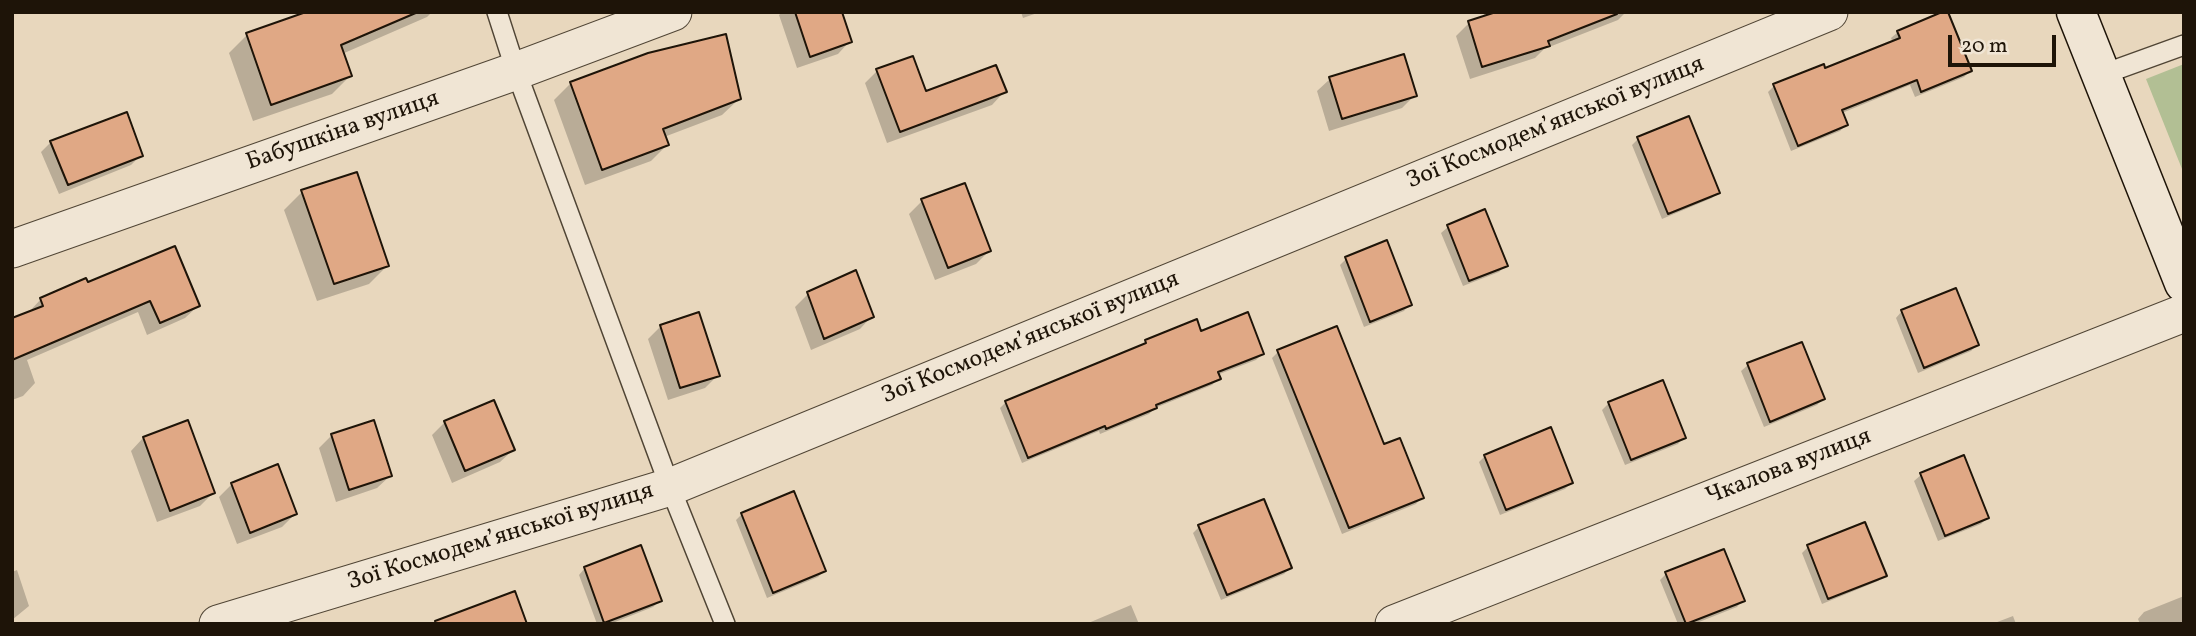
<!DOCTYPE html>
<html>
<head>
<meta charset="utf-8">
<style>
	body { margin:0 }
	#map { position:relative; width:2196px; height:636px; overflow:hidden; background:#e8d7bd; font-family:Vollkorn,serif }
	canvas { display:block }
	.frame { position:absolute; inset:0; border:14px solid #1e1408; pointer-events:none }
	.scale { position:absolute; left:1948px; top:35px; width:108px; height:32px; box-sizing:border-box; border:4px solid #1e1408; border-top:0; padding-left:9px; font-size:21px; line-height:24px; white-space:nowrap; color:#1e1408; -webkit-text-stroke:5px #f0e5d4; paint-order:stroke }
</style>
</head>
<body>
<div id="map">
<canvas width="2196" height="636"></canvas>
<div class="frame"></div>
<div class="scale">20 m</div>
</div>
<script>
const ctx = document.querySelector('canvas').getContext('2d');
ctx.lineJoin = 'round';
function fill(path, color) { ctx.fillStyle = color; ctx.fill(path, 'evenodd'); }
const toPath = rows => new Path2D(rows.map(r => 'M' + r).join(''));
function trace(path, color, width, dash) { ctx.strokeStyle = color; ctx.lineWidth = width; ctx.lineCap = dash ? 'butt' : 'round'; ctx.setLineDash(dash || []); ctx.stroke(path); }
function drawText(font, color, halo, rows, align = 'center') {
  ctx.font = font + ' Vollkorn,serif'; ctx.lineWidth = 5; ctx.setLineDash([]); ctx.textBaseline = 'middle'; ctx.strokeStyle = halo; ctx.fillStyle = color; for (const [text, x, y, turn = 0] of rows) {
    ctx.save(); ctx.translate(x, y); ctx.rotate((+turn || 0) * Math.PI / 180); ctx.textAlign = isNaN(turn) ? turn : align; if (halo) ctx.strokeText(text, 0, 0); ctx.fillText(text, 0, 0); ctx.restore();
  }
}
fill(toPath([
	[2184,64,2184,174,2146,79]
]), '#b2bf94');
fill(toPath([
	[312,12,432,12,427,17,342,54,350,76,332,94,253,121,229,53,247,35],
	[782,12,840,12,850,41,838,54,797,68,779,15],
	[1021,12,1040,12,1023,18],
	[1483,12,1626,12,1618,20,1544,49,1535,58,1470,79,1456,36,1469,23,1485,18],
	[1898,32,1970,71,1964,77,1915,97,1910,85,1842,113,1846,125,1840,131,1791,151,1768,92,1774,86,1824,70,1893,43,1891,38],
	[877,71,925,93,1004,92,992,105,887,143,865,83],
	[1330,79,1415,95,1402,108,1329,131,1317,91],
	[571,83,739,99,722,115,664,137,667,145,651,161,585,185,554,100],
	[1638,139,1718,192,1712,198,1662,219,1632,145],
	[51,142,141,155,131,165,59,194,41,152],
	[302,192,387,266,369,284,317,301,284,210],
	[922,201,989,251,976,264,935,280,909,214],
	[1448,227,1506,265,1499,272,1463,286,1441,233],
	[1346,259,1410,304,1404,311,1364,327,1340,265],
	[87,285,198,306,185,318,147,335,138,312,27,360,35,383,23,396,12,400,12,319,28,313,41,299],
	[808,294,872,316,860,329,811,350,795,307],
	[1902,311,1977,345,1971,351,1918,373,1896,318],
	[661,326,718,375,705,388,668,400,648,339],
	[1200,333,1262,354,1256,360,1217,375,1219,378,1212,385,1155,408,1149,414,1100,434,1099,431,1022,463,1000,408,1006,402,1141,347,1146,342],
	[1801,344,1823,399,1817,405,1764,427,1741,371,1748,365],
	[1278,352,1383,446,1422,497,1416,504,1342,534,1272,358],
	[1609,403,1684,437,1678,444,1625,465,1602,410],
	[187,422,213,493,200,506,157,522,131,451,143,438],
	[445,422,513,450,500,462,452,483,432,435],
	[332,435,390,476,377,488,336,502,319,448],
	[1485,456,1571,483,1565,489,1500,515,1479,462],
	[1963,457,1987,518,1981,524,1938,541,1914,481,1921,475],
	[232,484,295,514,282,527,237,544,219,497],
	[742,514,824,571,818,577,767,598,736,520],
	[1199,527,1290,568,1284,574,1221,600,1193,533],
	[1808,547,1885,575,1878,581,1822,604,1802,553],
	[585,568,660,601,653,607,610,624,597,624,579,575],
	[17,570,29,606,12,620,12,572],
	[1666,574,1743,600,1737,607,1694,624,1678,624,1660,580],
	[2184,596,2184,624,2140,624,2138,619,2144,612],
	[1131,605,1139,624,1086,624],
	[2013,616,2016,624,1992,624]
]), '#0003');
const building = toPath([
	[306,12,418,12,341,45,352,76,271,105,246,33,306,12],
	[795,12,842,12,852,42,810,57,795,12],
	[1496,12,1616,12,1617,14,1548,41,1550,46,1482,67,1468,21,1496,12],
	[1942,12,1948,12,1972,71,1921,92,1917,80,1842,110,1848,125,1798,146,1773,84,1824,64,1825,68,1900,38,1897,31,1942,12],
	[726,34,741,99,663,129,669,145,602,170,570,82,648,53,726,34],
	[1404,54,1417,96,1342,119,1329,77,1404,54],
	[913,56,926,91,996,65,1007,92,900,132,876,69,913,56],
	[127,112,143,156,68,185,50,141,127,112],
	[1689,116,1720,193,1668,214,1637,137,1689,116],
	[357,172,389,266,334,284,301,190,357,172],
	[965,183,991,251,948,268,921,199,965,183],
	[1485,209,1508,266,1469,281,1447,225,1485,209],
	[1387,240,1412,305,1370,322,1345,257,1387,240],
	[175,246,200,306,160,323,150,301,12,360,12,318,43,306,40,298,86,278,88,282,175,246],
	[856,270,874,317,824,339,807,292,856,270],
	[1956,288,1979,345,1924,368,1901,310,1956,288],
	[699,312,720,376,680,388,660,325,699,312],
	[1248,312,1264,354,1218,372,1221,379,1156,405,1157,408,1106,429,1105,426,1028,458,1005,401,1146,343,1145,340,1197,319,1201,331,1248,312],
	[1337,326,1384,444,1400,438,1424,498,1349,528,1277,350,1337,326],
	[1802,342,1825,399,1770,422,1747,363,1802,342],
	[1663,380,1686,438,1631,460,1608,402,1663,380],
	[494,400,515,450,465,471,444,421,494,400],
	[188,420,215,493,170,511,143,437,188,420],
	[374,420,392,476,349,490,331,434,374,420],
	[1551,427,1573,483,1506,510,1484,455,1551,427],
	[1964,455,1989,518,1945,536,1920,473,1964,455],
	[278,464,297,514,250,533,231,483,278,464],
	[794,491,826,571,773,593,741,513,794,491],
	[1264,499,1292,568,1227,595,1198,525,1264,499],
	[1865,522,1887,576,1828,599,1807,545,1865,522],
	[641,545,662,601,604,623,584,567,641,545],
	[1724,549,1745,601,1686,624,1665,572,1724,549],
	[515,591,527,624,436,624,435,621,515,591]
]);
fill(building, '#e0a885');
trace(building, '#1e1408', 2);
const service = toPath([
	[497,12,516,71,670,487,725,624],
	[2101,75,2184,45]
]);
const minor = toPath([
	[12,249,516,71,673,12],
	[218,624,670,487,1829,12],
	[1394,624,2184,313]
]);
const secondary = toPath([
	[2076,12,2184,283]
]);
trace(service, '#504535', 22);
trace(minor, '#504535', 39);
trace(secondary, '#1e1408', 41);
trace(service, '#f0e5d4', 19);
trace(minor, '#f0e5d4', 37);
trace(secondary, '#f0e5d4', 38);
drawText('24px', '#1e1408', '#f0e5d4', [
	["Зої Космодем’янської вулиця",1556,124,-22],
	["Бабушкіна вулиця",343,132,-19],
	["Зої Космодем’янської вулиця",1031,339,-22],
	["Чкалова вулиця",1789,468,-21],
	["Зої Космодем’янської вулиця",501,538,-17]
]);
</script>
</body>
</html>
